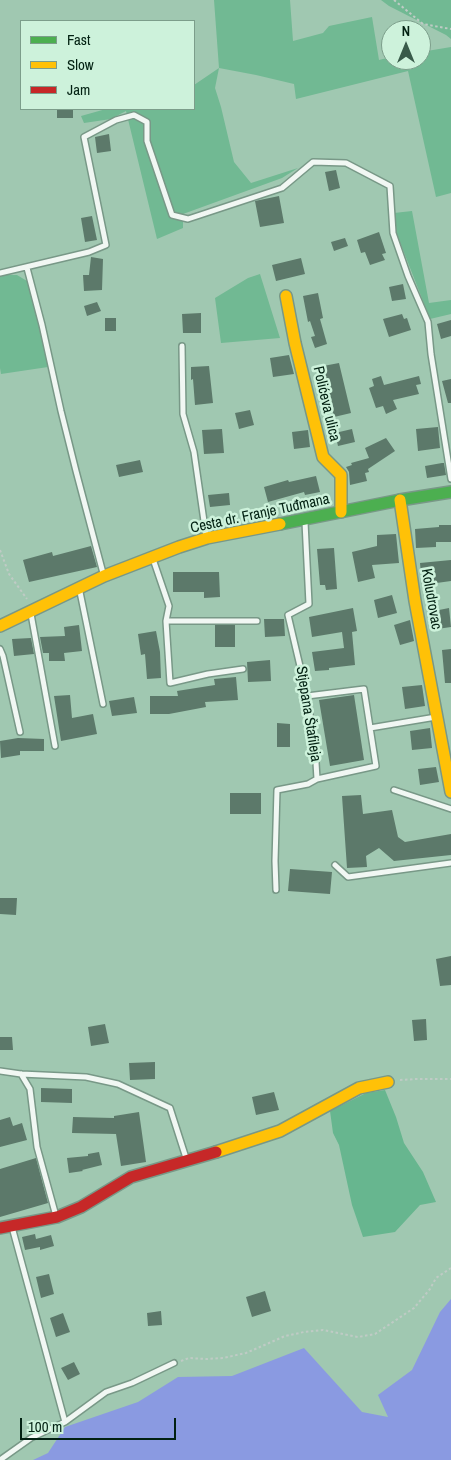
<!DOCTYPE html>
<html>
<head>
<meta charset="utf-8">
<style>
	body { margin:0 }
	#map { position:relative; width:451px; height:1460px; overflow:hidden; background:#a0c8b1; font-family:"Archivo Narrow",sans-serif }
	canvas { display:block }
	.legend { position:absolute; left:20px; top:20px; width:175px; height:90px; box-sizing:border-box; background:#cdf2db; border:1px solid #7c9e8b; margin:0; padding:6px 9px; list-style:none; font-size:15px; color:#022112 }
	.legend li { display:flex; align-items:center; gap:10px; height:25px }
	.legend b { width:25px; border:1px solid #7c9e8b }
	.north { position:absolute; left:381px; top:20px; width:50px; height:50px; box-sizing:border-box; background:#cdf2db; border:1px solid #7c9e8b; border-radius:50%; rotate:0deg; font-size:14px; font-weight:700; line-height:20px; text-align:center; color:#022112 }
	.north::after { content:''; display:block; margin:auto; width:18px; height:22px; background:#395b4a; clip-path:polygon(50% 0,100% 100%,50% 72%,0 100%) }
	.scale { position:absolute; left:20px; top:1418px; width:156px; height:22px; box-sizing:border-box; border:2px solid #022112; border-top:0; padding-left:6px; font-size:15px; line-height:18px; white-space:nowrap; color:#022112; -webkit-text-stroke:4px #cdf2db; paint-order:stroke }
</style>
</head>
<body>
<div id="map">
<canvas width="451" height="1460"></canvas>
<ul class="legend">
<li><b style="height:6px;background:#4caf50"></b>Fast</li>
<li><b style="height:6px;background:#ffc107"></b>Slow</li>
<li><b style="height:6px;background:#c62828"></b>Jam</li>
</ul>
<div class="north">N</div>
<div class="scale">100 m</div>
</div>
<script>
const ctx = document.querySelector('canvas').getContext('2d');
ctx.lineJoin = 'round';
function fill(path, color) { ctx.fillStyle = color; ctx.fill(path, 'evenodd'); }
const toPath = rows => new Path2D(rows.map(r => 'M' + r).join(''));
function trace(path, color, width, dash) { ctx.strokeStyle = color; ctx.lineWidth = width; ctx.lineCap = dash ? 'butt' : 'round'; ctx.setLineDash(dash || []); ctx.stroke(path); }
function drawText(font, color, halo, rows, align = 'center') {
  ctx.font = font + ' "Archivo Narrow",sans-serif'; ctx.lineWidth = 5; ctx.setLineDash([]); ctx.textBaseline = 'middle'; ctx.strokeStyle = halo; ctx.fillStyle = color; for (const [text, x, y, turn = 0] of rows) {
    ctx.save(); ctx.translate(x, y); ctx.rotate((+turn || 0) * Math.PI / 180); ctx.textAlign = isNaN(turn) ? turn : align; if (halo) ctx.strokeText(text, 0, 0); ctx.fillText(text, 0, 0); ctx.restore();
  }
}
fill(toPath([
	[214,0,290,0,293,41,323,33,329,26,372,17,379,60,391,57,391,60,421,60,421,52,451,47,451,193,436,197,408,71,296,99,294,84,256,75,219,68,215,88,221,107,234,162,251,183,298,168,282,178,183,214,183,228,157,239,126,111,111,119,84,123,81,116,106,109,194,109,194,85,219,68],
	[381,0,451,0,451,39,446,35,389,6],
	[412,211,429,303,451,300,451,314,430,319,396,232,394,213],
	[260,274,280,338,221,343,215,298,248,278],
	[5,275,17,275,27,281,30,287,48,367,1,374,0,368,0,277]
]), '#71b993');
fill(toPath([
	[385,1090,396,1117,404,1143,423,1172,436,1202,420,1205,395,1232,363,1237,352,1205,339,1145,333,1133,330,1111,366,1093]
]), '#67b68f');
fill(toPath([
	[451,1299,451,1460,33,1460,48,1453,65,1427,138,1402,178,1377,232,1376,304,1348,362,1412,388,1417,378,1395,412,1370,440,1312]
]), '#8a9ae1');
fill(toPath([
	[57,109,73,109,73,118,57,118],
	[109,134,111,151,97,153,95,137],
	[336,170,340,188,329,191,325,172],
	[279,196,284,223,260,227,255,201],
	[92,216,97,240,85,242,81,218],
	[379,232,386,253,382,254,385,260,370,265,365,252,361,253,357,240],
	[345,238,348,246,334,251,331,242],
	[91,257,103,259,102,290,84,291,83,275,89,275],
	[301,258,305,274,276,281,272,265],
	[403,284,406,299,392,301,389,287],
	[318,293,323,318,320,319,327,344,315,348,311,337,315,336,310,321,308,322,303,296],
	[97,302,101,311,87,316,84,306],
	[201,313,201,333,183,333,182,314],
	[402,314,404,319,407,318,411,330,389,337,383,319],
	[105,318,116,318,116,331,105,331],
	[451,320,451,336,441,339,437,324],
	[289,355,294,374,273,377,270,358],
	[339,363,351,413,334,417,327,386,323,387,318,367],
	[209,366,213,403,195,405,193,379,191,380,191,367],
	[381,376,384,385,419,376,421,384,416,385,419,394,393,400,397,409,386,414,383,406,376,408,369,388,374,386,372,379],
	[451,379,451,403,448,403,442,381],
	[250,410,254,425,239,429,235,413],
	[438,427,440,448,418,451,416,429],
	[222,429,224,453,204,454,202,430],
	[352,429,355,442,338,446,335,433],
	[308,430,310,447,294,449,292,432],
	[386,438,395,451,368,469,369,472,365,473,367,481,350,485,349,472,346,467,352,465,351,463,369,458,365,448],
	[140,460,143,472,119,477,116,465],
	[442,463,444,463,446,475,427,478,425,466],
	[316,476,320,492,305,495,304,492,268,502,264,487,288,480,289,482],
	[229,493,230,505,210,507,208,495],
	[439,525,451,525,451,542,436,542,436,547,416,548,415,529,439,527],
	[396,534,399,563,372,565,375,578,358,582,352,552,377,546,377,535],
	[91,546,97,567,29,582,23,560,52,552,53,556],
	[334,548,337,589,326,590,325,585,320,585,317,549],
	[451,560,451,581,422,585,420,563],
	[173,572,219,572,220,597,204,598,204,592,173,592],
	[392,595,397,613,378,618,374,600],
	[353,608,357,631,352,632,355,665,329,668,329,670,315,671,312,652,344,648,342,632,312,637,309,617],
	[449,608,451,627,437,629,434,611],
	[264,619,284,619,285,636,265,637],
	[410,620,414,641,400,645,394,625],
	[79,625,82,651,64,653,65,661,49,661,49,653,43,653,40,637,65,636,64,627],
	[215,625,235,625,235,647,215,647],
	[156,631,160,652,161,678,147,679,145,654,141,655,138,634],
	[31,638,34,654,14,656,12,639],
	[451,649,451,683,445,683,442,650],
	[270,660,271,681,248,682,247,662],
	[236,677,238,700,205,702,206,707,169,714,150,714,150,696,178,696,177,691,215,685,214,679],
	[422,685,425,706,405,709,402,687],
	[70,695,72,718,93,714,97,734,61,741,54,696],
	[354,695,364,760,330,766,319,700],
	[134,697,137,713,112,716,109,701],
	[277,723,290,724,290,747,277,747],
	[430,728,432,748,412,750,410,731],
	[18,738,44,739,44,751,20,751,20,755,1,758,0,741],
	[436,767,439,782,420,785,418,769],
	[230,793,261,793,261,814,230,814],
	[361,795,363,814,392,810,398,837,405,842,451,834,451,855,394,861,379,848,366,856,367,867,347,868,342,796],
	[290,869,332,872,330,894,288,891],
	[0,898,17,898,16,915,0,914],
	[451,956,451,985,440,986,436,959],
	[426,1019,427,1040,414,1041,412,1020],
	[105,1024,109,1043,91,1046,88,1027],
	[0,1037,12,1037,13,1050,0,1050],
	[155,1062,155,1079,130,1080,129,1063],
	[41,1088,72,1089,72,1103,41,1102],
	[274,1092,279,1110,256,1115,252,1097],
	[139,1112,146,1162,121,1166,116,1134,72,1133,73,1117,114,1118,114,1116],
	[10,1117,13,1126,22,1123,27,1140,0,1147,0,1120],
	[99,1152,102,1165,82,1170,83,1171,69,1173,67,1158,88,1156,88,1154],
	[36,1158,48,1203,0,1217,0,1169],
	[35,1234,36,1239,51,1235,54,1246,40,1250,40,1247,25,1250,22,1237],
	[49,1274,54,1294,41,1298,36,1277],
	[265,1291,271,1311,252,1317,246,1297],
	[161,1311,162,1325,148,1326,147,1313],
	[63,1313,70,1332,56,1337,50,1318],
	[74,1362,80,1374,68,1380,61,1368]
]), '#5c796a');
const lane = toPath([
	[27,268,42,325,61,411,76,471,103,573],
	[0,273,89,252,106,245,84,137,116,120,134,115,147,122,147,141,172,215,188,219,282,188,313,162,346,163,390,186,393,233,408,276,428,322,431,354,451,479],
	[182,346,183,414,194,452,206,535],
	[153,559,169,606,166,621,170,683,208,674,243,669],
	[80,592,103,704],
	[31,614,55,746],
	[166,621,257,621],
	[0,649,3,656,20,732],
	[307,696,364,689,376,766,317,779],
	[370,728,436,717],
	[394,790,451,809],
	[335,865,348,877,451,863],
	[276,890,275,861,277,790,308,784,317,779,315,746,307,696,288,615,309,604,305,522],
	[0,1071,21,1074,86,1077,118,1084,170,1108,187,1161],
	[21,1074,30,1089,37,1147,56,1216],
	[12,1227,65,1422],
	[0,1460,31,1438,65,1422,106,1392,132,1383,174,1363]
]);
const fast = toPath([
	[280,524,400,500,451,492]
]);
const slow = toPath([
	[286,296,295,343,323,457,341,475,341,512],
	[400,500,415,601,451,792],
	[0,626,104,576,179,547,207,538,280,524],
	[216,1152,280,1131,359,1088,388,1082]
]);
const jam = toPath([
	[0,1228,57,1217,81,1207,131,1177,216,1152]
]);
trace(lane, '#789887', 8);
trace(fast, '#789887', 14);
trace(slow, '#789887', 14);
trace(jam, '#789887', 14);
trace(toPath([
	[394,0,423,24,451,29],
	[0,550,9,574,27,599],
	[400,1080,417,1079,451,1079],
	[181,1361,189,1358,206,1359,223,1358,246,1353,285,1336,304,1332,323,1330,358,1337,375,1334,414,1308,430,1289,436,1278,451,1268]
]), '#bfcbc5', 2, [2.5, 2.5]);
trace(lane, '#f1f7f3', 5);
trace(fast, '#4caf50', 11);
trace(slow, '#ffc107', 11);
trace(jam, '#c62828', 11);
drawText('15px', '#022112', '#cdf2db', [
	["Polićeva ulica",326,404,77],
	["Cesta dr. Franje Tuđmana",260,514,-12],
	["Koludrovac",431,599,80],
	["Stjepana Štafileja",308,714,81]
]);
</script>
</body>
</html>
